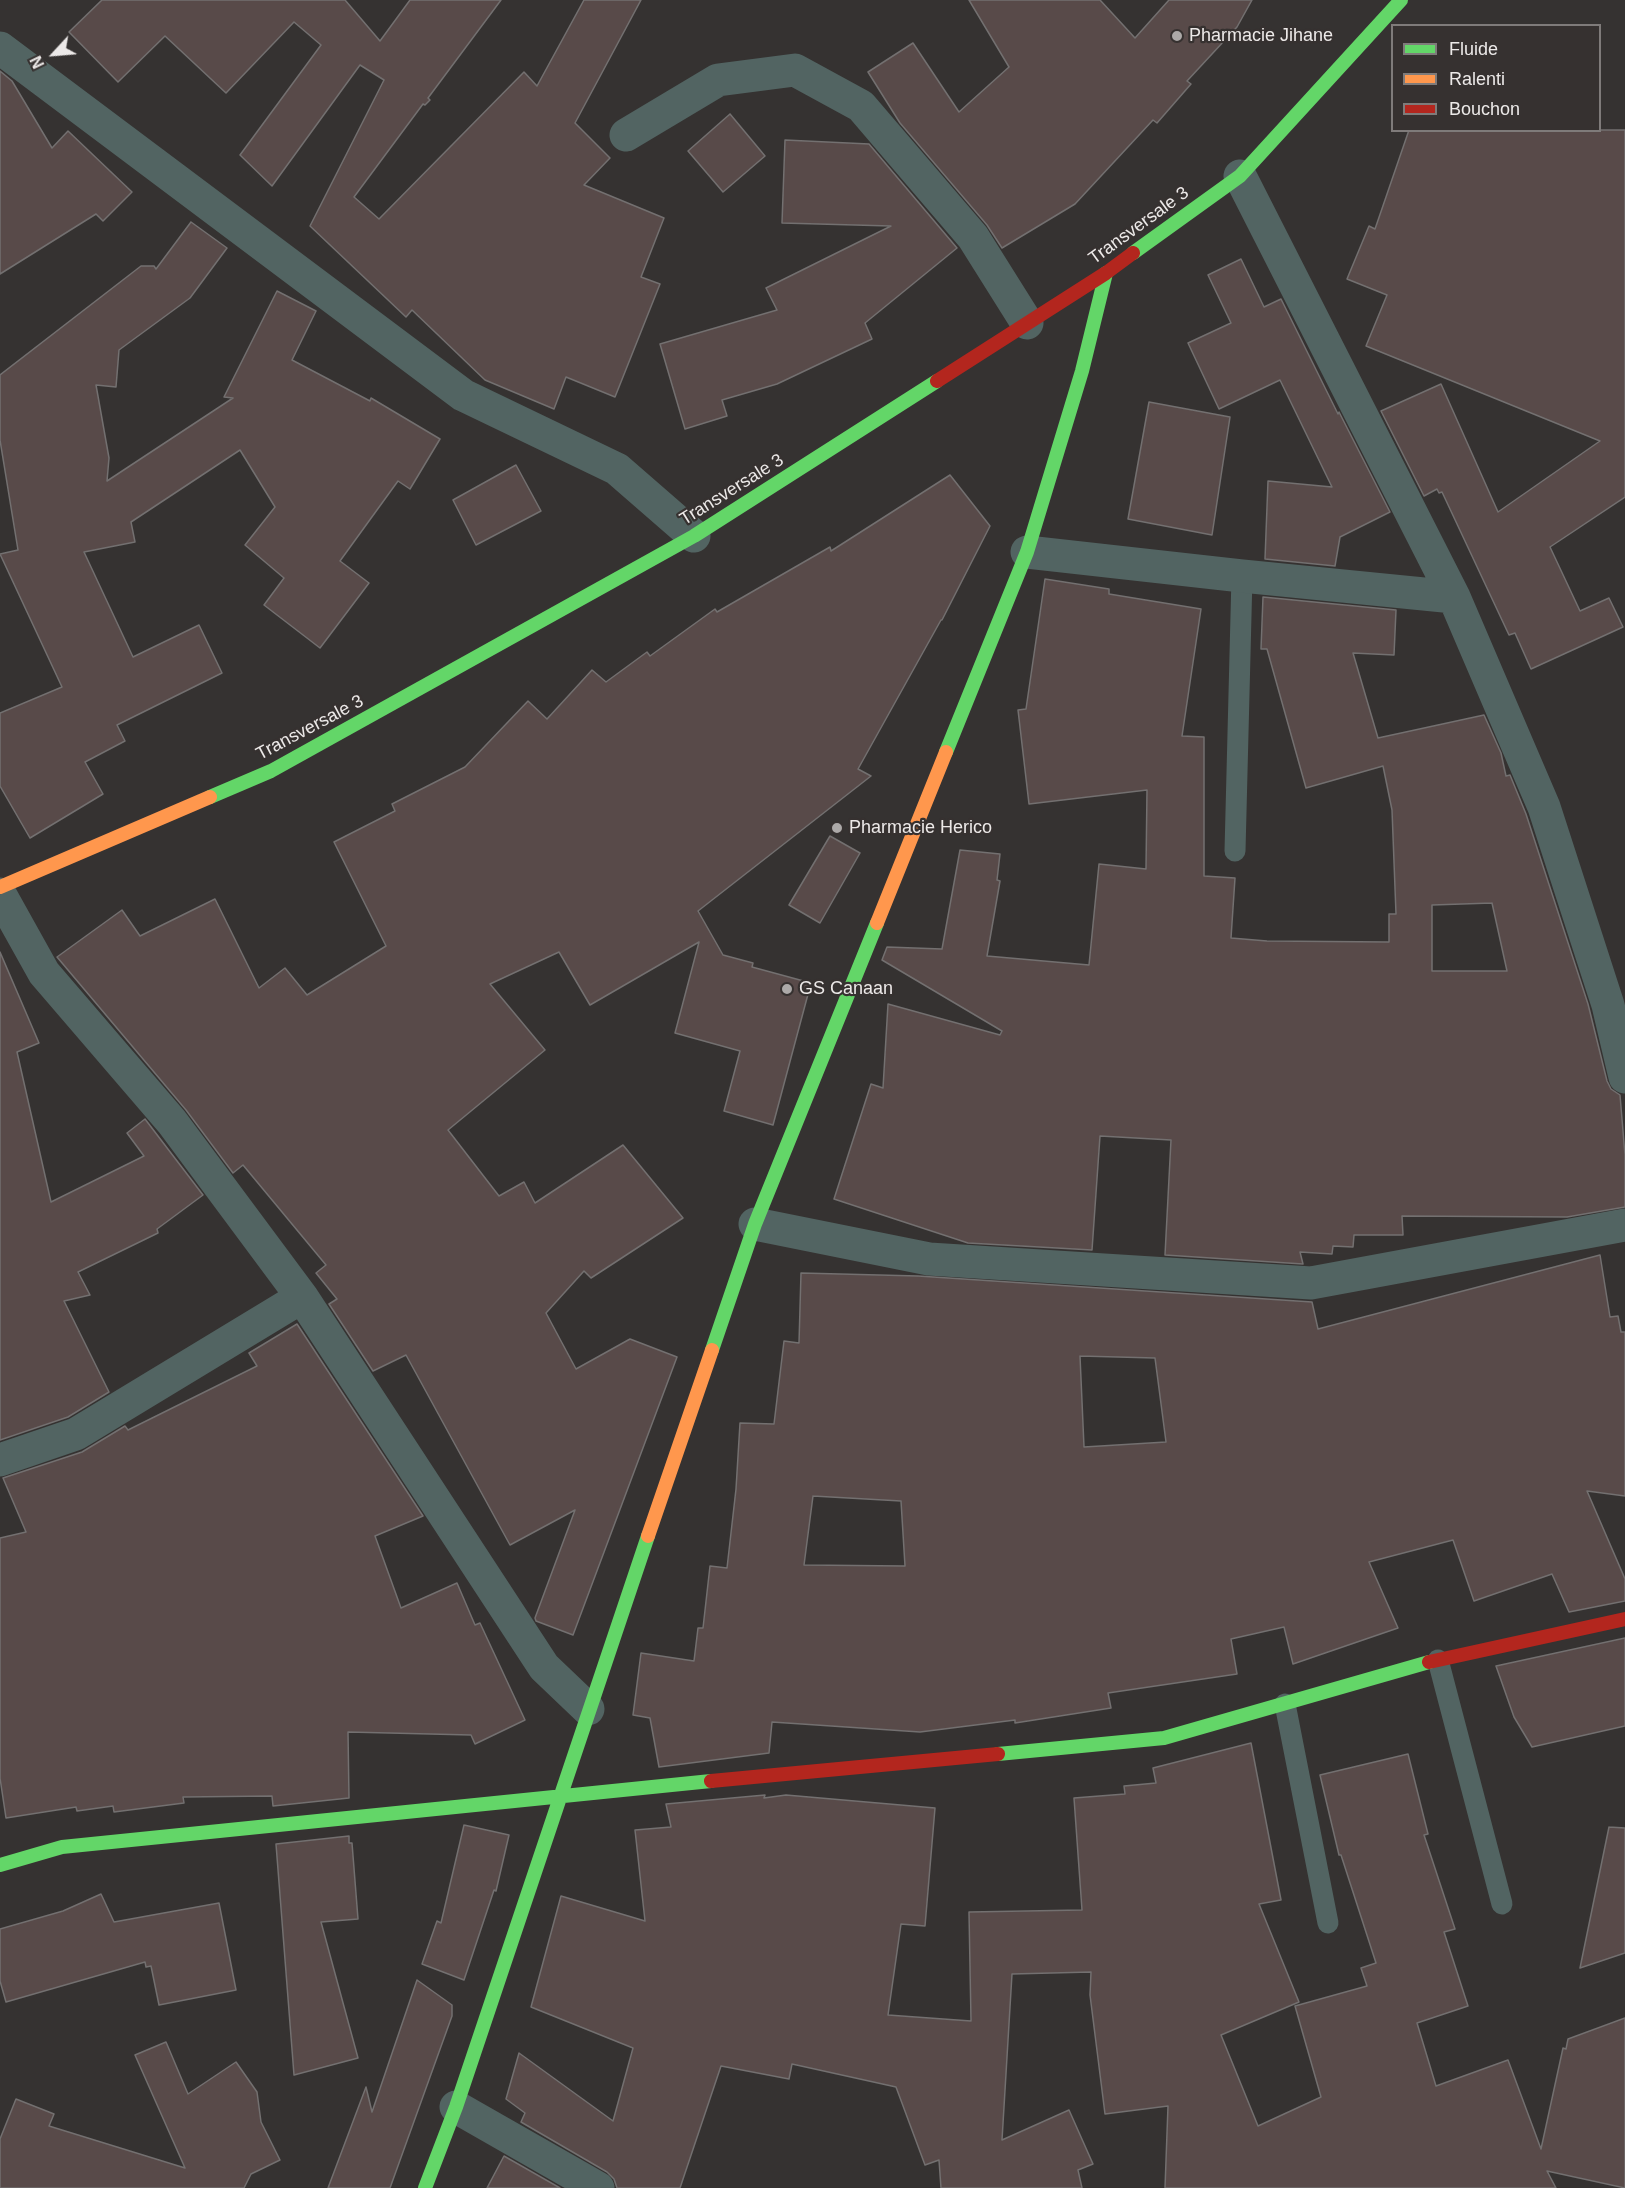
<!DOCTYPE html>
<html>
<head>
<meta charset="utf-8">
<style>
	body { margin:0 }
	#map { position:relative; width:1625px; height:2188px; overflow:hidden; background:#353231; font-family:Helvetica,sans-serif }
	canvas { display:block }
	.legend { position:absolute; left:1391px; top:24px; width:210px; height:108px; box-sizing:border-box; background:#363130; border:2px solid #7f7b7a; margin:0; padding:8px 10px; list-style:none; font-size:18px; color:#ece9e8 }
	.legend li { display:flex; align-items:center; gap:12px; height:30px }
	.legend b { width:30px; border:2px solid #7f7b7a }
	.north { position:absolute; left:24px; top:24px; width:60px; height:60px; -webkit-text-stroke:4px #363130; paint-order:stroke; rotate:244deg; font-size:16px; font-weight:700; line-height:24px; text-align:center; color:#ece9e8 }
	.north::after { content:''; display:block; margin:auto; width:21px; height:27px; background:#ece9e8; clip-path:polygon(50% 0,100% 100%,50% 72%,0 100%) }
</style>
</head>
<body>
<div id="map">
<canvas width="1625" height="2188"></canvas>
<ul class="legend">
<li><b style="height:8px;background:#63d668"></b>Fluide</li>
<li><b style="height:8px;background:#ff974d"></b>Ralenti</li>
<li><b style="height:8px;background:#b3261e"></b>Bouchon</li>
</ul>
<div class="north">N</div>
</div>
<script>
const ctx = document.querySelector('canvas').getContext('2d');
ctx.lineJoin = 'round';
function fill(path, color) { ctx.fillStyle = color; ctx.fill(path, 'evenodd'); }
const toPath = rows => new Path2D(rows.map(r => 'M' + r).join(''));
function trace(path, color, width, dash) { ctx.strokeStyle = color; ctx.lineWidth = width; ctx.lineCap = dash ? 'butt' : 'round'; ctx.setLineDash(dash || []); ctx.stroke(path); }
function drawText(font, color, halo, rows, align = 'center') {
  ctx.font = font + ' Helvetica,sans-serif'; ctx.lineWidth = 4.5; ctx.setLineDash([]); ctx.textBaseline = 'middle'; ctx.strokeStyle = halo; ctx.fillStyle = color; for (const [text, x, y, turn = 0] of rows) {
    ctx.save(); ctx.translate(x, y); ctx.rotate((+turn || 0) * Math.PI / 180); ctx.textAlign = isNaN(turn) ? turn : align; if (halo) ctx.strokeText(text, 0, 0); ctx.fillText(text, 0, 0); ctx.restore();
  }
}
const building = toPath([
	[102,0,345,0,380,41,410,0,501,0,428,98,430,100,425,105,423,104,354,197,379,219,524,72,537,86,584,0,641,0,575,123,610,158,584,185,664,218,641,277,660,284,615,397,566,377,554,409,485,380,412,310,406,317,310,226,384,80,360,65,272,186,240,155,321,45,294,22,226,93,165,36,118,82,69,32,102,0],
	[969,0,1100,0,1135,38,1169,0,1252,0,1237,27,1187,81,1191,84,1157,123,1153,120,1075,204,1002,248,987,225,900,123,868,72,913,43,959,112,1009,67,969,0],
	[0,71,12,81,52,148,68,131,132,192,103,221,96,214,0,274,0,71],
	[730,114,765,156,723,192,688,151,730,114],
	[1409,130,1625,130,1625,497,1550,547,1580,611,1609,598,1623,627,1531,669,1515,633,1509,635,1442,492,1439,493,1437,489,1424,496,1381,411,1441,384,1498,512,1600,441,1366,346,1387,295,1347,279,1369,226,1375,229,1409,130],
	[785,140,869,144,957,248,865,323,872,339,777,384,722,400,727,416,685,429,660,344,777,310,766,288,891,226,782,223,785,140],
	[191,222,227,248,190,298,119,350,116,387,96,385,109,458,107,481,233,398,224,397,277,291,316,311,292,360,370,401,371,398,440,439,410,489,398,481,340,561,369,583,320,648,264,605,284,578,245,545,275,507,240,450,131,522,135,542,84,552,133,657,199,625,222,673,117,725,125,741,85,762,103,794,30,838,0,786,0,713,62,687,0,554,18,550,0,440,0,375,141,266,154,266,156,269,191,222],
	[1241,259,1264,307,1281,299,1338,414,1339,412,1390,512,1340,537,1335,566,1265,559,1268,481,1332,487,1280,380,1219,409,1188,343,1231,323,1208,275,1241,259],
	[1149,402,1230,417,1212,535,1128,519,1149,402],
	[516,465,541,511,476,545,453,500,516,465],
	[950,475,990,526,942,620,941,620,858,769,871,776,698,911,723,955,753,963,752,967,811,983,773,1125,724,1111,740,1051,675,1033,699,942,590,1005,559,952,490,984,545,1050,448,1130,499,1196,524,1182,535,1203,623,1145,683,1218,591,1278,584,1271,546,1313,576,1369,630,1339,677,1357,573,1635,536,1621,535,1618,575,1510,510,1545,406,1355,373,1371,329,1304,337,1299,316,1273,326,1265,243,1165,233,1173,186,1110,57,957,122,910,140,936,215,899,259,988,285,968,307,995,386,946,334,842,395,811,392,804,465,767,528,701,547,719,592,670,606,682,647,652,650,656,715,609,717,612,830,547,831,551,950,475],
	[1045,579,1109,589,1109,594,1201,609,1182,736,1204,737,1204,876,1235,878,1231,938,1267,941,1389,942,1389,914,1396,914,1392,810,1383,766,1306,788,1267,649,1261,649,1263,597,1396,610,1394,655,1353,653,1378,738,1484,715,1501,753,1506,776,1510,775,1526,814,1588,1004,1607,1081,1611,1089,1620,1095,1625,1155,1625,1207,1567,1217,1402,1216,1403,1235,1354,1235,1353,1247,1333,1246,1332,1254,1300,1252,1303,1264,1165,1255,1171,1140,1100,1136,1092,1250,968,1243,834,1199,871,1084,883,1088,888,1004,1000,1035,1002,1031,882,960,887,947,942,949,960,850,1000,854,997,880,1000,881,987,956,1089,965,1099,864,1146,869,1147,790,1029,804,1018,710,1026,709,1045,579],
	[1492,903,1507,971,1432,971,1432,905,1492,903],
	[830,836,860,853,820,923,789,905,830,836],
	[0,952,39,1043,17,1052,51,1202,144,1156,127,1133,145,1119,203,1195,157,1229,158,1233,78,1272,90,1295,64,1301,109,1392,68,1417,0,1440,0,952],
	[1600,1255,1610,1317,1618,1316,1621,1332,1625,1332,1625,1496,1587,1491,1625,1579,1625,1601,1569,1612,1552,1574,1474,1601,1453,1540,1369,1562,1398,1628,1293,1664,1284,1627,1231,1639,1237,1674,1108,1693,1111,1708,1015,1723,1015,1720,920,1732,772,1722,769,1753,659,1767,650,1718,633,1715,641,1653,694,1661,698,1628,703,1628,710,1566,727,1568,736,1489,740,1423,774,1424,784,1341,799,1343,801,1273,918,1276,1312,1302,1318,1329,1600,1255],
	[1080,1356,1155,1358,1166,1442,1084,1447,1080,1356],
	[813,1496,901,1501,905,1566,804,1565,813,1496],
	[297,1324,423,1516,375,1536,401,1608,457,1583,475,1625,480,1623,525,1720,475,1744,471,1735,348,1732,349,1798,273,1806,272,1796,183,1797,184,1803,114,1812,113,1806,77,1811,76,1807,6,1818,0,1778,0,1538,26,1532,3,1478,82,1452,125,1426,128,1430,257,1366,249,1353,297,1324],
	[1625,1638,1625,1726,1532,1747,1514,1717,1496,1666,1625,1638],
	[1251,1743,1281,1900,1259,1904,1299,2002,1221,2035,1258,2126,1321,2097,1295,2006,1367,1986,1361,1968,1376,1963,1341,1855,1339,1855,1320,1775,1408,1754,1428,1834,1424,1835,1455,1929,1444,1932,1468,2006,1417,2023,1436,2086,1508,2060,1541,2149,1563,2048,1566,2049,1568,2039,1625,2018,1625,2188,1547,2171,1556,2188,1165,2188,1168,2106,1105,2114,1090,1995,1091,1972,1012,1974,1002,2140,1069,2110,1093,2164,1078,2170,1082,2188,941,2188,939,2160,925,2165,896,2087,792,2064,789,2079,721,2066,680,2188,617,2188,614,2179,607,2172,521,2122,525,2113,506,2099,519,2053,613,2121,633,2048,531,2007,561,1896,645,1921,635,1830,671,1827,666,1804,765,1795,764,1798,786,1795,935,1808,925,1926,901,1924,888,2015,971,2021,969,1912,1082,1910,1074,1798,1125,1794,1124,1786,1156,1783,1153,1768,1251,1743],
	[464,1825,509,1835,496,1891,494,1890,464,1980,422,1964,437,1921,441,1923,464,1825],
	[1609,1827,1625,1828,1625,1953,1580,1968,1609,1827],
	[349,1836,349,1843,352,1843,358,1919,321,1922,358,2058,294,2075,276,1844,349,1836],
	[101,1894,114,1922,219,1903,236,1990,159,2005,151,1966,146,1967,145,1962,6,2002,0,1981,0,1929,63,1911,101,1894],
	[417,1980,452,2005,452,2016,390,2188,328,2188,366,2087,372,2112,417,1980],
	[166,2042,188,2094,236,2062,257,2092,261,2122,280,2160,251,2174,244,2188,0,2188,0,2139,16,2099,54,2114,49,2126,185,2168,135,2055,166,2042],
	[504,2156,560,2188,487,2188,504,2156]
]);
fill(building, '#584a49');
trace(building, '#737070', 1.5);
trace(toPath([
	[1235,851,1242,576],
	[1438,1660,1502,1904],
	[1285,1704,1328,1923]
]), '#526462', 21);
trace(toPath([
	[0,48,463,395,617,469,694,536],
	[626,135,718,80,795,70,861,106,973,237,1027,323],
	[1240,176,1454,597,1544,807,1608,1005,1625,1077],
	[1027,552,1242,576,1454,597],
	[0,894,44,973,172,1122,302,1297,544,1667,588,1709],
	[755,1224,929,1259,1311,1283,1625,1225],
	[0,1460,76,1434,302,1297],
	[456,2107,598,2188]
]), '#526462', 33);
trace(toPath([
	[1133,253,1240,176,1401,0],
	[946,752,1027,552,1082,371,1106,273],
	[210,797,271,771,694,536,937,381],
	[712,1350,755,1224,877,923],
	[998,1754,1164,1738,1429,1662],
	[0,1865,62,1847,711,1781],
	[425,2188,456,2107,648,1536]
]), '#63d668', 14);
trace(toPath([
	[0,887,210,797],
	[877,923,946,752],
	[648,1536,712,1350]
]), '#ff974d', 14);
trace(toPath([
	[937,381,1106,273,1133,253],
	[1429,1662,1625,1619],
	[711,1781,998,1754]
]), '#b3261e', 14);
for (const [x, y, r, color] of [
	[1177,36,6,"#aca9a8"],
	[837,828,6,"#aca9a8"],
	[787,989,6,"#aca9a8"]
]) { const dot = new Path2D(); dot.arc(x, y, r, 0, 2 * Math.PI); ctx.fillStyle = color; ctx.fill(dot); trace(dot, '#363130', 2); }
drawText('18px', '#ece9e8', '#363130', [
	["Pharmacie Jihane",1189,36],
	["Pharmacie Herico",849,828],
	["GS Canaan",799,989]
], 'left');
drawText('18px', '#ece9e8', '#363130', [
	["Transversale 3",1139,226,-36],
	["Transversale 3",732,490,-32],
	["Transversale 3",310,728,-28]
]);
</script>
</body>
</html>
